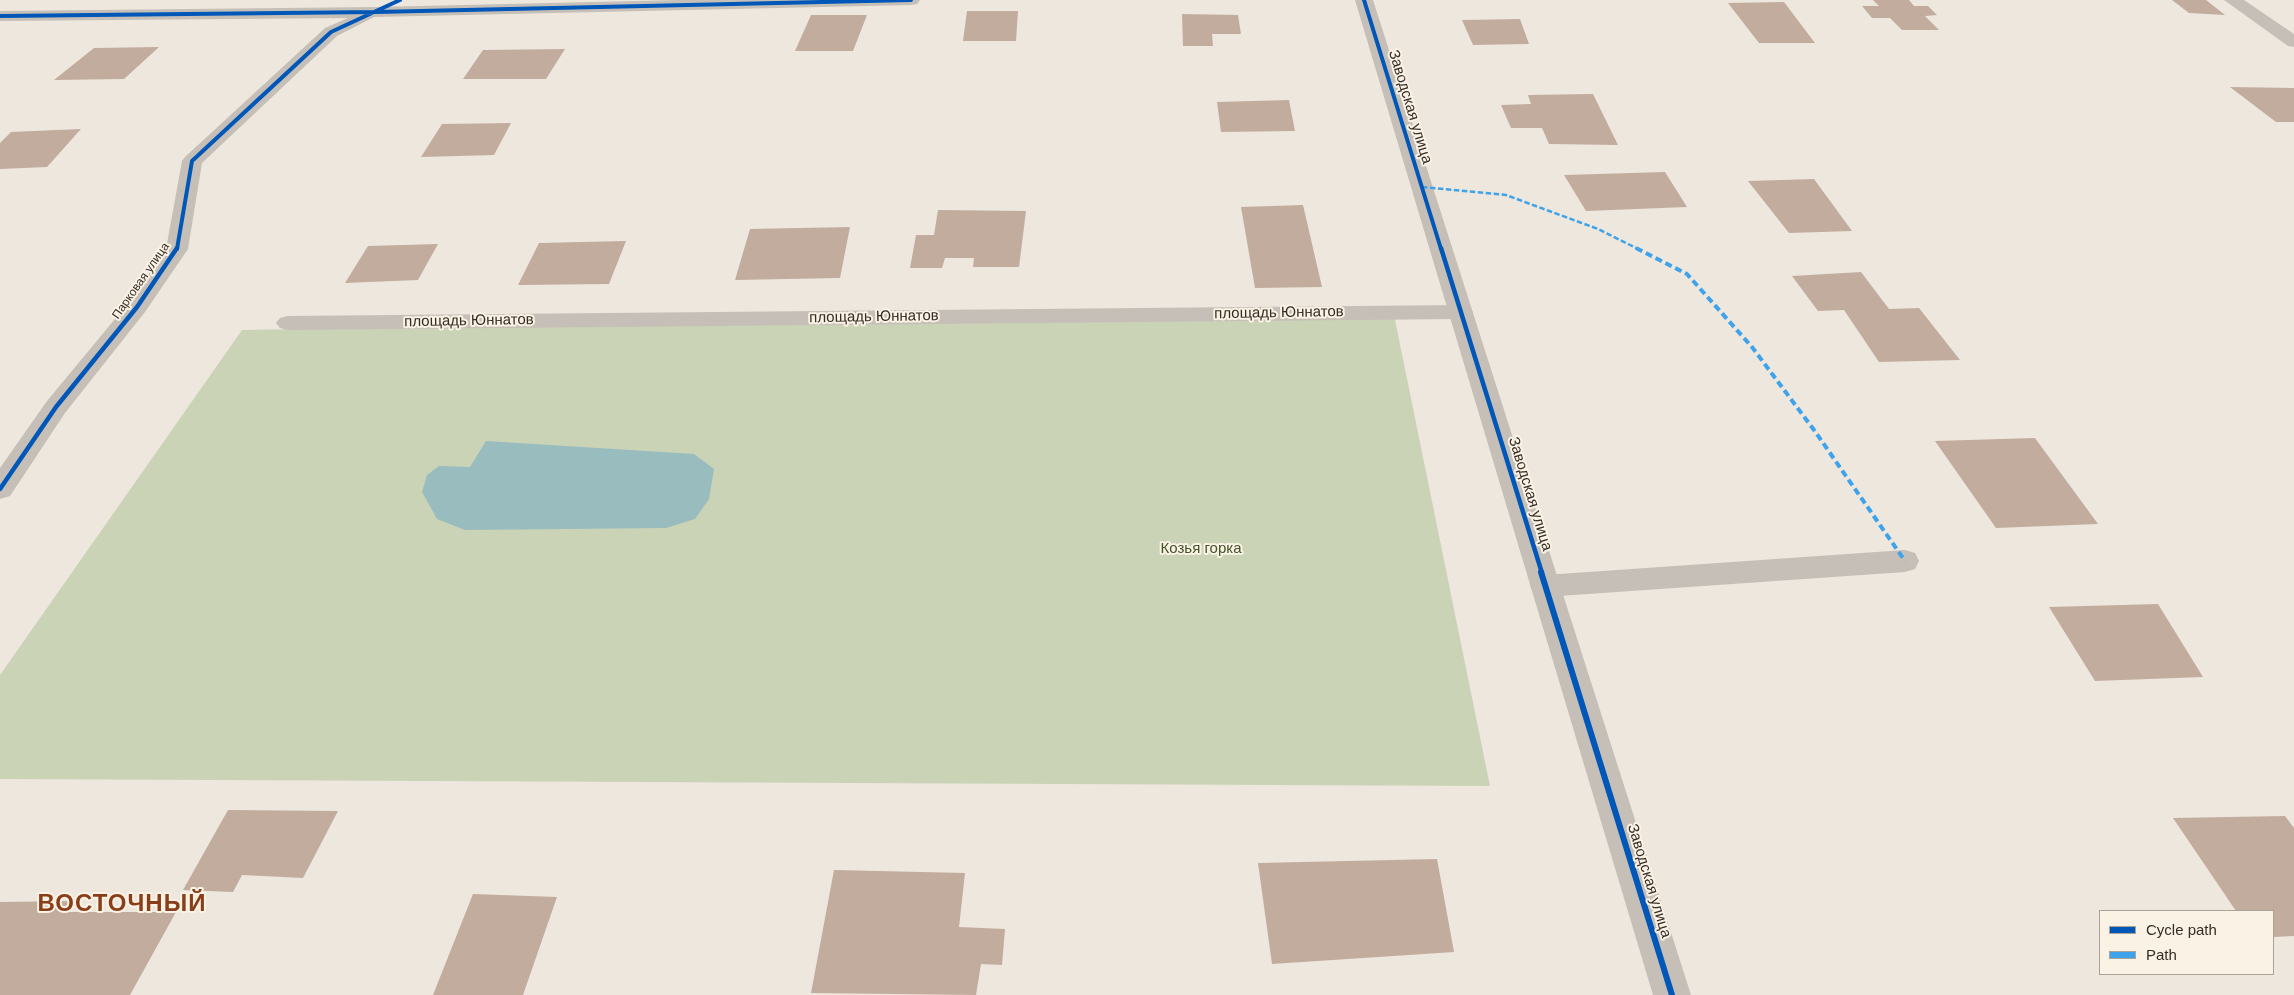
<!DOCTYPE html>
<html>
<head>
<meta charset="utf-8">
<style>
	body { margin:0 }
	#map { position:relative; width:2294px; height:995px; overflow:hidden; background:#ede7de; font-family:Helvetica,sans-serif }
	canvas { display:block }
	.legend { position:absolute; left:2099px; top:910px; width:175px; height:65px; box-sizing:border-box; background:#faf2e4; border:1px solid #aca398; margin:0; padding:6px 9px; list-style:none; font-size:15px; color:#362c26 }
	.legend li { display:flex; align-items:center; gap:10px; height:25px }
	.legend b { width:25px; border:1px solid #aca398 }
</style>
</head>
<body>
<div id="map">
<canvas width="2294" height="995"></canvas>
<ul class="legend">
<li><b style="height:6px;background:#0057b8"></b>Cycle path</li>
<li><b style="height:6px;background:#3fa3eb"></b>Path</li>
</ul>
</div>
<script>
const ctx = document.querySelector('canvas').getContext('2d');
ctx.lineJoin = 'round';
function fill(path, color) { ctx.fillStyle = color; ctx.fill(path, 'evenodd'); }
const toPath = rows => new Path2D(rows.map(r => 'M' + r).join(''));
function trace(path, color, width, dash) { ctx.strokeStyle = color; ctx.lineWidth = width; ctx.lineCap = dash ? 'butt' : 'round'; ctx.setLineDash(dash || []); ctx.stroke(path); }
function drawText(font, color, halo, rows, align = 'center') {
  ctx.font = font + ' Helvetica,sans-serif'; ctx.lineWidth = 4; ctx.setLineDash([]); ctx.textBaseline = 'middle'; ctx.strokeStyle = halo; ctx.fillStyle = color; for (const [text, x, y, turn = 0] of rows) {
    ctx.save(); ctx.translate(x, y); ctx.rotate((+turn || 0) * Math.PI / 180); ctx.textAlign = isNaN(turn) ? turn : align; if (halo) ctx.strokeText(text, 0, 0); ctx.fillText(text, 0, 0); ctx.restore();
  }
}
fill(toPath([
	[1393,310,1490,786,0,779,0,675,242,330]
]), '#cbd3b7');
fill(toPath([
	[486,441,694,454,714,469,709,499,695,519,666,528,465,530,437,519,422,492,427,475,439,466,470,467]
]), '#99bcbe');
fill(toPath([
	[1873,0,1909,0,1914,6,1928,6,1937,15,1925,16,1939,30,1902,30,1890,18,1872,18,1862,6,1879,6],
	[2172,0,2206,0,2225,15,2189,13],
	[1784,2,1815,43,1759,43,1728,3],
	[967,11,1018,11,1016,41,963,41],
	[1182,14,1238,15,1241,34,1212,34,1213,46,1183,46],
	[811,15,867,15,853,51,795,51],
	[1520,19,1529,44,1473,45,1462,20],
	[159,47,124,79,54,80,94,48],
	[565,49,546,79,463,79,483,50],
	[2230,87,2294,88,2294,122,2276,122],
	[1593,94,1618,145,1549,144,1542,128,1511,128,1501,105,1531,104,1528,95],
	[1289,100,1295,131,1221,132,1217,102],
	[511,123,494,155,421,157,442,124],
	[81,129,47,167,0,169,0,143,11,132],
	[1665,172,1687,207,1586,211,1564,175],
	[1814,179,1852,231,1789,233,1748,181],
	[1303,205,1322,287,1255,288,1241,207],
	[938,210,1026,211,1019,267,973,267,974,258,945,258,942,268,910,268,916,235,934,235],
	[850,227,840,278,735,280,750,229],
	[626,241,609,284,518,285,539,243],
	[438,244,418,280,345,283,368,246],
	[1861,272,1889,309,1919,308,1960,360,1879,362,1844,310,1818,311,1792,276],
	[2035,438,2098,524,1996,528,1935,441],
	[2158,604,2203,677,2095,681,2049,607],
	[228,810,338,811,303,878,242,875,233,892,183,890],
	[2285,816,2294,828,2294,936,2273,937,2273,911,2236,911,2173,818],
	[1437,859,1454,952,1272,964,1258,863],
	[834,870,965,873,959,927,1005,929,1002,965,981,964,976,995,811,993],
	[473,894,557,897,523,995,433,995],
	[77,901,70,912,176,912,130,995,0,995,0,902]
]), '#c2ac9e');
fill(toPath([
	[1461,305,1469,307,1473,312,1469,317,1461,319,288,330,280,328,276,323,280,318,288,316,1461,305],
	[1905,550,1915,553,1919,561,1915,569,1905,572,1545,597,1535,594,1530,586,1535,578,1545,575,1905,550]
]), '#c5bfb7');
fill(toPath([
	[680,0,920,0,917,4,911,5,374,17,337,36,202,163,188,249,145,312,65,413,10,496,0,499,0,468,47,401,129,302,166,249,182,161,185,157,325,28,348,18,0,21,0,11,376,7,680,0],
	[1355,0,1373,0,1691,995,1653,995,1355,0],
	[2224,0,2244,0,2294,34,2294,47,2288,46,2224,0]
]), '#c5bfb7');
trace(toPath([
	[1422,187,1506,195,1598,229,1638,249]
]), '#3fa3eb', 2.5, [5.5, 2.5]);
trace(toPath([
	[1636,248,1687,274,1752,347,1814,430,1905,561]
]), '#3fa3eb', 4, [7, 4]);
trace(toPath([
	[1364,0,1441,249],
	[0,16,376,12,911,0],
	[177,249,192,161,331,32,400,0]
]), '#0057b8', 4);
trace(toPath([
	[1441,248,1542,573],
	[0,489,56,407,137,307,177,248]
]), '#0057b8', 4.5);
trace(toPath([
	[1541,572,1672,995]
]), '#0057b8', 6);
drawText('12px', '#362c26', '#faf2e4', [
	["Парковая улица",141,281,-55]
]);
drawText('15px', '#362c26', '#faf2e4', [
	["Заводская улица",1410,107,73],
	["площадь Юннатов",1279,313,-1],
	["площадь Юннатов",874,317,-1],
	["площадь Юннатов",469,321,-1],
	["Заводская улица",1530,494,73],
	["Заводская улица",1649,881,73]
]);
drawText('15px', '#415528', '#faf2e4', [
	["Козья горка",1201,549]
]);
ctx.letterSpacing = '1px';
drawText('bold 24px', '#893e1a', '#faf2e4', [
	["ВОСТОЧНЫЙ",122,904]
]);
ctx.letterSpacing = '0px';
</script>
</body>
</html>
